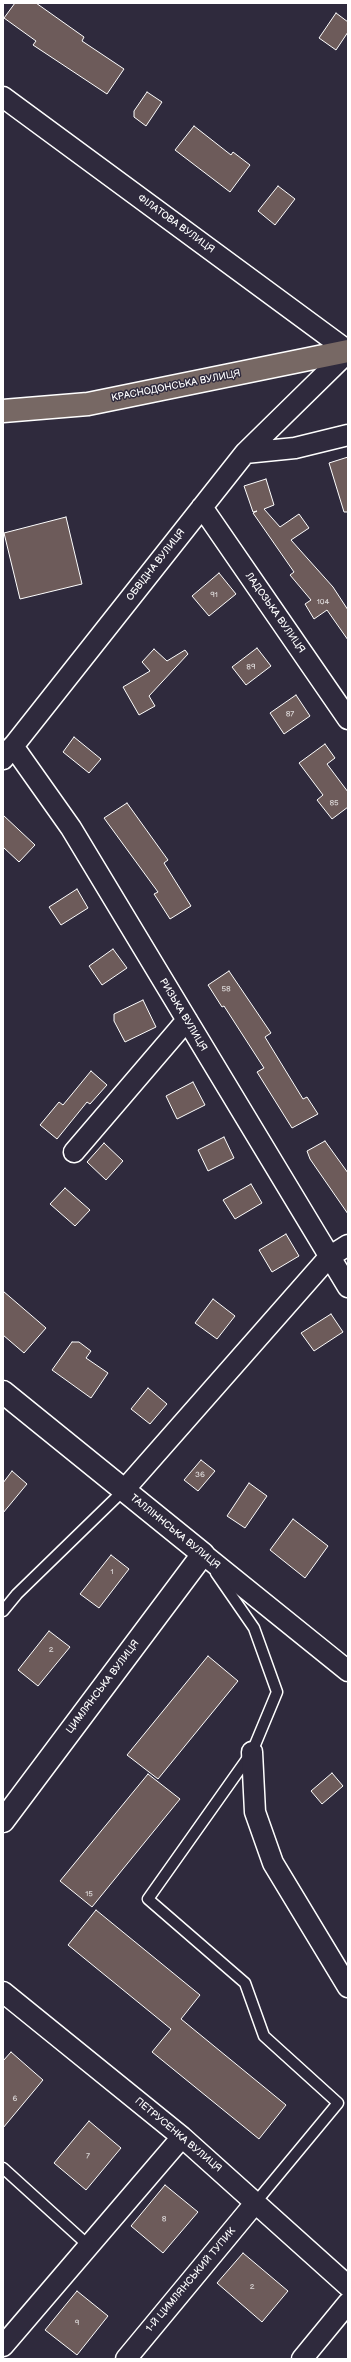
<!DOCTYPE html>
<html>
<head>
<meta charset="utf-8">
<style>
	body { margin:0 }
	#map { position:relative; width:351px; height:2362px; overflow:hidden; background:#2f2a3d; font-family:"Balsamiq Sans",sans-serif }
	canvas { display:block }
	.frame { position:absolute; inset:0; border:4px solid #fff; pointer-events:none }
</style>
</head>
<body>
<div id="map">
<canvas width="351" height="2362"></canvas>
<div class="frame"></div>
</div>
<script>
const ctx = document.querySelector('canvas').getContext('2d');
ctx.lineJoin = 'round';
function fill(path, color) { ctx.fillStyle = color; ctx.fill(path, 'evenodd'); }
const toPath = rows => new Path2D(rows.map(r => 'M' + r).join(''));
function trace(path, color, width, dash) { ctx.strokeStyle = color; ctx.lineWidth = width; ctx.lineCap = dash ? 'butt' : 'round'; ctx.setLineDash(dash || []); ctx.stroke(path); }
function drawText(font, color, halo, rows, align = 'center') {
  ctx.font = font + ' "Balsamiq Sans",sans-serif'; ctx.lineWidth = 3; ctx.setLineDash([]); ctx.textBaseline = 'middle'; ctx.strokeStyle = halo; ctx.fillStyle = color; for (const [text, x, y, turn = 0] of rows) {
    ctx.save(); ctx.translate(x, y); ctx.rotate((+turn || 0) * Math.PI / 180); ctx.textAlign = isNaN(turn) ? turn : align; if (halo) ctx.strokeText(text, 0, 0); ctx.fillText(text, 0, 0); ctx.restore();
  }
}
const building = toPath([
	[15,3,36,3,84,37,82,41,124,69,107,94,33,45,36,41,4,18,15,3],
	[336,13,348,22,348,32,336,50,319,38,336,13],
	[147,92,162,102,146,126,134,117,134,111,147,92],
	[194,126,231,155,233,152,250,165,230,192,175,150,194,126],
	[278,186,295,199,275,225,258,211,278,186],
	[348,457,348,512,344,512,329,463,348,457],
	[266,479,274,505,264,509,280,527,299,514,309,528,291,540,333,587,348,610,348,640,327,610,314,619,305,604,311,600,290,575,294,572,253,513,257,511,253,512,244,486,266,479],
	[66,517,82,584,20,599,4,533,66,517],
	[219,573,236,594,209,616,192,596,219,573],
	[257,648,271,666,246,685,232,667,257,648],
	[154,649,167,661,185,650,188,654,149,696,155,706,139,715,123,687,150,671,142,662,154,649],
	[296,695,310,716,284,734,270,713,296,695],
	[74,737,101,759,89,773,63,752,74,737],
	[325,744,335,758,327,764,348,792,348,807,332,819,317,800,323,795,299,763,325,744],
	[127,803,168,860,164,863,191,906,170,919,154,894,158,892,104,818,127,803],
	[3,815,35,845,19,862,3,847,3,815],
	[77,889,88,908,61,925,49,907,77,889],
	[113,949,127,968,102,985,89,966,113,949],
	[229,971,271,1033,265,1037,303,1099,307,1097,318,1114,292,1128,257,1072,264,1068,224,1006,222,1007,208,985,229,971],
	[143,1000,156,1027,125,1042,114,1021,114,1014,143,1000],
	[91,1071,107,1085,90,1104,87,1102,57,1139,40,1125,59,1102,63,1105,91,1071],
	[193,1082,205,1105,177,1119,166,1096,193,1082],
	[224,1137,234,1158,208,1171,198,1150,224,1137],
	[325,1141,348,1173,348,1214,310,1159,307,1151,325,1141],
	[104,1143,123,1161,106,1180,87,1162,104,1143],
	[251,1184,262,1203,235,1219,223,1200,251,1184],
	[65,1188,90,1210,75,1226,50,1204,65,1188],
	[286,1234,299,1256,272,1272,259,1250,286,1234],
	[3,1291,46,1328,24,1353,3,1335,3,1291],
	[213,1299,235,1316,217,1339,195,1323,213,1299],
	[331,1314,343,1332,314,1351,301,1333,331,1314],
	[72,1342,79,1342,91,1351,86,1358,108,1373,91,1398,52,1370,72,1342],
	[148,1388,167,1404,150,1424,131,1409,148,1388],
	[201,1460,215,1471,198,1491,184,1480,201,1460],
	[12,1471,27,1484,3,1513,3,1483,12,1471],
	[249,1483,267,1496,245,1528,227,1516,249,1483],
	[293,1519,328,1546,305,1578,270,1550,293,1519],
	[111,1555,129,1569,99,1608,80,1594,111,1555],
	[49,1631,70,1647,38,1686,18,1670,49,1631],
	[208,1656,238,1681,158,1779,127,1755,208,1656],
	[332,1773,343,1786,322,1804,311,1791,332,1773],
	[148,1774,180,1799,92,1907,60,1881,148,1774],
	[96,1910,200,1995,181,2019,286,2105,259,2139,152,2052,171,2029,68,1945,96,1910],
	[11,2052,43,2080,3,2128,3,2061,11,2052],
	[89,2121,121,2148,86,2190,54,2163,89,2121],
	[165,2185,198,2212,163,2253,131,2226,165,2185],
	[243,2253,288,2291,262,2322,217,2283,243,2253],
	[77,2291,108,2316,77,2355,45,2330,77,2291]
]);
fill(building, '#6d5b5a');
trace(building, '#fff', 1);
const lane = toPath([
	[216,1573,254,1628,277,1692,252,1752,148,1899,245,1983,264,2036,338,2103,256,2202],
	[3,1611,17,1594,124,1490],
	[3,2168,89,2246]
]);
const street = toPath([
	[3,97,348,351],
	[245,453,348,352],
	[202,507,348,719],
	[13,746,71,828,348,1287],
	[3,759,245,453,295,448,348,435],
	[74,1152,187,1020],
	[124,1490,329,1257,348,1245],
	[203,1554,348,1671],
	[252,1752,255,1812,273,1863,348,1987],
	[3,1992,182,2137,348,2286],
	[3,2346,182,2137],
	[126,2359,256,2202],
	[302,2359,348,2303]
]);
const secondary = toPath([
	[3,1392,203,1554,3,1821]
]);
const primary = toPath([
	[3,411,88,404,348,351]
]);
trace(lane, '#fff', 13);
trace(street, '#fff', 23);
trace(secondary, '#fff', 25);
trace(primary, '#fff', 25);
trace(lane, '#2f2a3d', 10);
trace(street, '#2f2a3d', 20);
trace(secondary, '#2f2a3d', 22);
trace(primary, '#776864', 22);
drawText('8px', '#dad6d6', null, [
	["91",214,595],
	["104",323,602],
	["89",251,667],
	["87",290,714],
	["85",334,803],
	["58",226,989],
	["36",200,1475],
	["1",112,1572],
	["2",51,1650],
	["15",89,1894],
	["6",15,2099],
	["7",88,2156],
	["8",164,2219],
	["2",252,2287],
	["9",77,2323]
]);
drawText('10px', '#fff', '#2f2a3d', [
	["ФІЛАТОВА ВУЛИЦЯ",176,224,36],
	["КРАСНОДОНСЬКА ВУЛИЦЯ",176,386,-11],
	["ОБВІДНА ВУЛИЦЯ",156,565,-52],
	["ЛАДОЗЬКА ВУЛИЦЯ",275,613,55],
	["РИЗЬКА ВУЛИЦЯ",183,1015,59],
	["ТАЛЛІННСЬКА ВУЛИЦЯ",175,1532,39],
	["ЦИМЛЯНСЬКА ВУЛИЦЯ",103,1687,-53],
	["ПЕТРУСЕНКА ВУЛИЦЯ",178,2135,40],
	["1-Й ЦИМЛЯНСЬКИЙ ТУПИК",191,2280,-50]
]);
</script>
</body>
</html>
